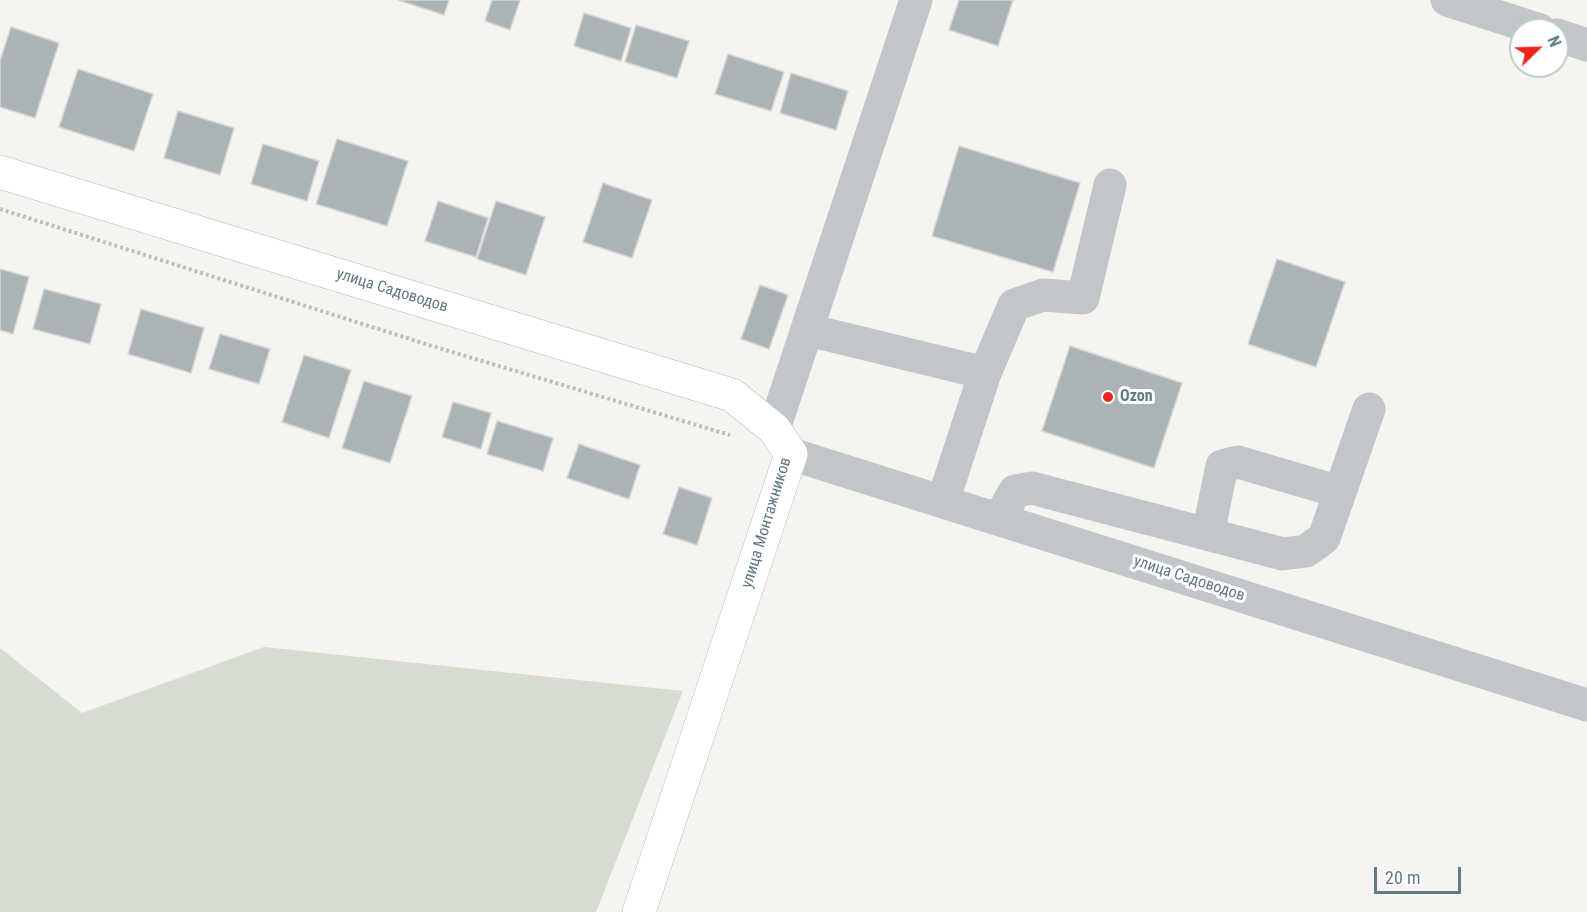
<!DOCTYPE html>
<html>
<head>
<meta charset="utf-8">
<style>
	body { margin:0 }
	#map { position:relative; width:1587px; height:912px; overflow:hidden; background:#f5f4f0; font-family:"Roboto Condensed",sans-serif }
	canvas { display:block }
	.north { position:absolute; left:1509px; top:18px; width:60px; height:60px; box-sizing:border-box; background:#fff; border:2px solid #c0cacd; border-radius:50%; rotate:67deg; font-size:16px; font-weight:700; line-height:24px; text-align:center; color:#627a83 }
	.north::after { content:''; display:block; margin:auto; width:21px; height:27px; background:#ec2719; clip-path:polygon(50% 0,100% 100%,50% 72%,0 100%) }
	.scale { position:absolute; left:1374px; top:867px; width:87px; height:27px; box-sizing:border-box; border:3px solid #627a83; border-top:0; padding-left:8px; font-size:18px; line-height:21px; white-space:nowrap; color:#627a83; -webkit-text-stroke:4px #fff; paint-order:stroke }
</style>
</head>
<body>
<div id="map">
<canvas width="1587" height="912"></canvas>
<div class="north">N</div>
<div class="scale">20 m</div>
</div>
<script>
const ctx = document.querySelector('canvas').getContext('2d');
ctx.lineJoin = 'round';
function fill(path, color) { ctx.fillStyle = color; ctx.fill(path, 'evenodd'); }
const toPath = rows => new Path2D(rows.map(r => 'M' + r).join(''));
function trace(path, color, width, dash) { ctx.strokeStyle = color; ctx.lineWidth = width; ctx.lineCap = dash ? 'butt' : 'round'; ctx.setLineDash(dash || []); ctx.stroke(path); }
function drawText(font, color, halo, rows, align = 'center') {
  ctx.font = font + ' "Roboto Condensed",sans-serif'; ctx.lineWidth = 6; ctx.setLineDash([]); ctx.textBaseline = 'middle'; ctx.strokeStyle = halo; ctx.fillStyle = color; for (const [text, x, y, turn = 0] of rows) {
    ctx.save(); ctx.translate(x, y); ctx.rotate((+turn || 0) * Math.PI / 180); ctx.textAlign = isNaN(turn) ? turn : align; if (halo) ctx.strokeText(text, 0, 0); ctx.fillText(text, 0, 0); ctx.restore();
  }
}
fill(toPath([
	[264,647,683,691,596,912,0,912,0,648,82,713]
]), '#d7dcd1');
const building = toPath([
	[398,0,449,0,444,15,398,0],
	[492,0,520,0,510,30,485,21,492,0],
	[959,0,1013,0,998,46,949,30,959,0],
	[584,13,631,28,621,61,574,46,584,13],
	[636,25,689,41,677,78,625,62,636,25],
	[11,27,59,43,35,118,0,107,0,61,11,27],
	[728,54,784,72,771,111,715,94,728,54],
	[78,69,153,94,134,151,59,127,78,69],
	[791,73,848,91,836,130,780,113,791,73],
	[178,111,234,128,220,175,164,158,178,111],
	[337,139,408,161,387,226,316,204,337,139],
	[263,144,319,161,307,201,251,184,263,144],
	[959,146,1080,183,1053,272,932,236,959,146],
	[603,183,652,200,632,258,583,242,603,183],
	[438,201,488,218,476,257,425,241,438,201],
	[496,201,545,217,526,275,477,259,496,201],
	[1277,259,1345,282,1316,367,1248,344,1277,259],
	[0,269,29,277,13,334,0,330,0,269],
	[760,285,788,295,769,349,741,339,760,285],
	[44,289,101,304,90,344,33,329,44,289],
	[141,309,204,328,191,373,128,354,141,309],
	[220,334,270,349,259,384,209,369,220,334],
	[1070,346,1182,383,1154,468,1042,431,1070,346],
	[304,355,351,370,329,438,282,422,304,355],
	[364,381,412,396,390,463,342,448,364,381],
	[453,402,491,413,481,449,442,437,453,402],
	[497,421,553,438,543,471,487,454,497,421],
	[579,444,640,465,629,499,567,478,579,444],
	[679,487,712,498,697,545,663,534,679,487]
]);
fill(building, '#aab4b7');
trace(building, '#d6d5d3', 1.5);
const major = toPath([
	[0,172,732,395,774,429,791,454,639,912]
]);
trace(major, '#b2b8ba', 34);
trace(toPath([
	[0,209,432,346,730,435]
]), '#bbbebf', 4, [3, 3]);
trace(toPath([
	[1447,0,1540,30],
	[1557,35,1587,45],
	[808,330,985,373],
	[774,429,916,0],
	[791,454,1587,705],
	[943,501,985,373,1014,305,1043,295,1083,298,1110,185],
	[999,519,1015,491,1032,488,1283,554,1306,551,1324,538,1369,409],
	[1208,534,1222,466,1238,462,1340,492]
]), '#c1c6c8', 33);
trace(major, '#fff', 33);
for (const [x, y, r, color] of [
	[1108,397,6,"#ec2719"]
]) { const dot = new Path2D(); dot.arc(x, y, r, 0, 2 * Math.PI); ctx.fillStyle = color; ctx.fill(dot); trace(dot, '#fff', 2); }
drawText('16px', '#627a83', '#fff', [
	["улица Садоводов",392,291,17],
	["улица Монтажников",767,523,-73],
	["улица Садоводов",1189,579,18]
]);
drawText('bold 16px', '#627a83', '#fff', [
	["Ozon",1120,397]
], 'left');
</script>
</body>
</html>
